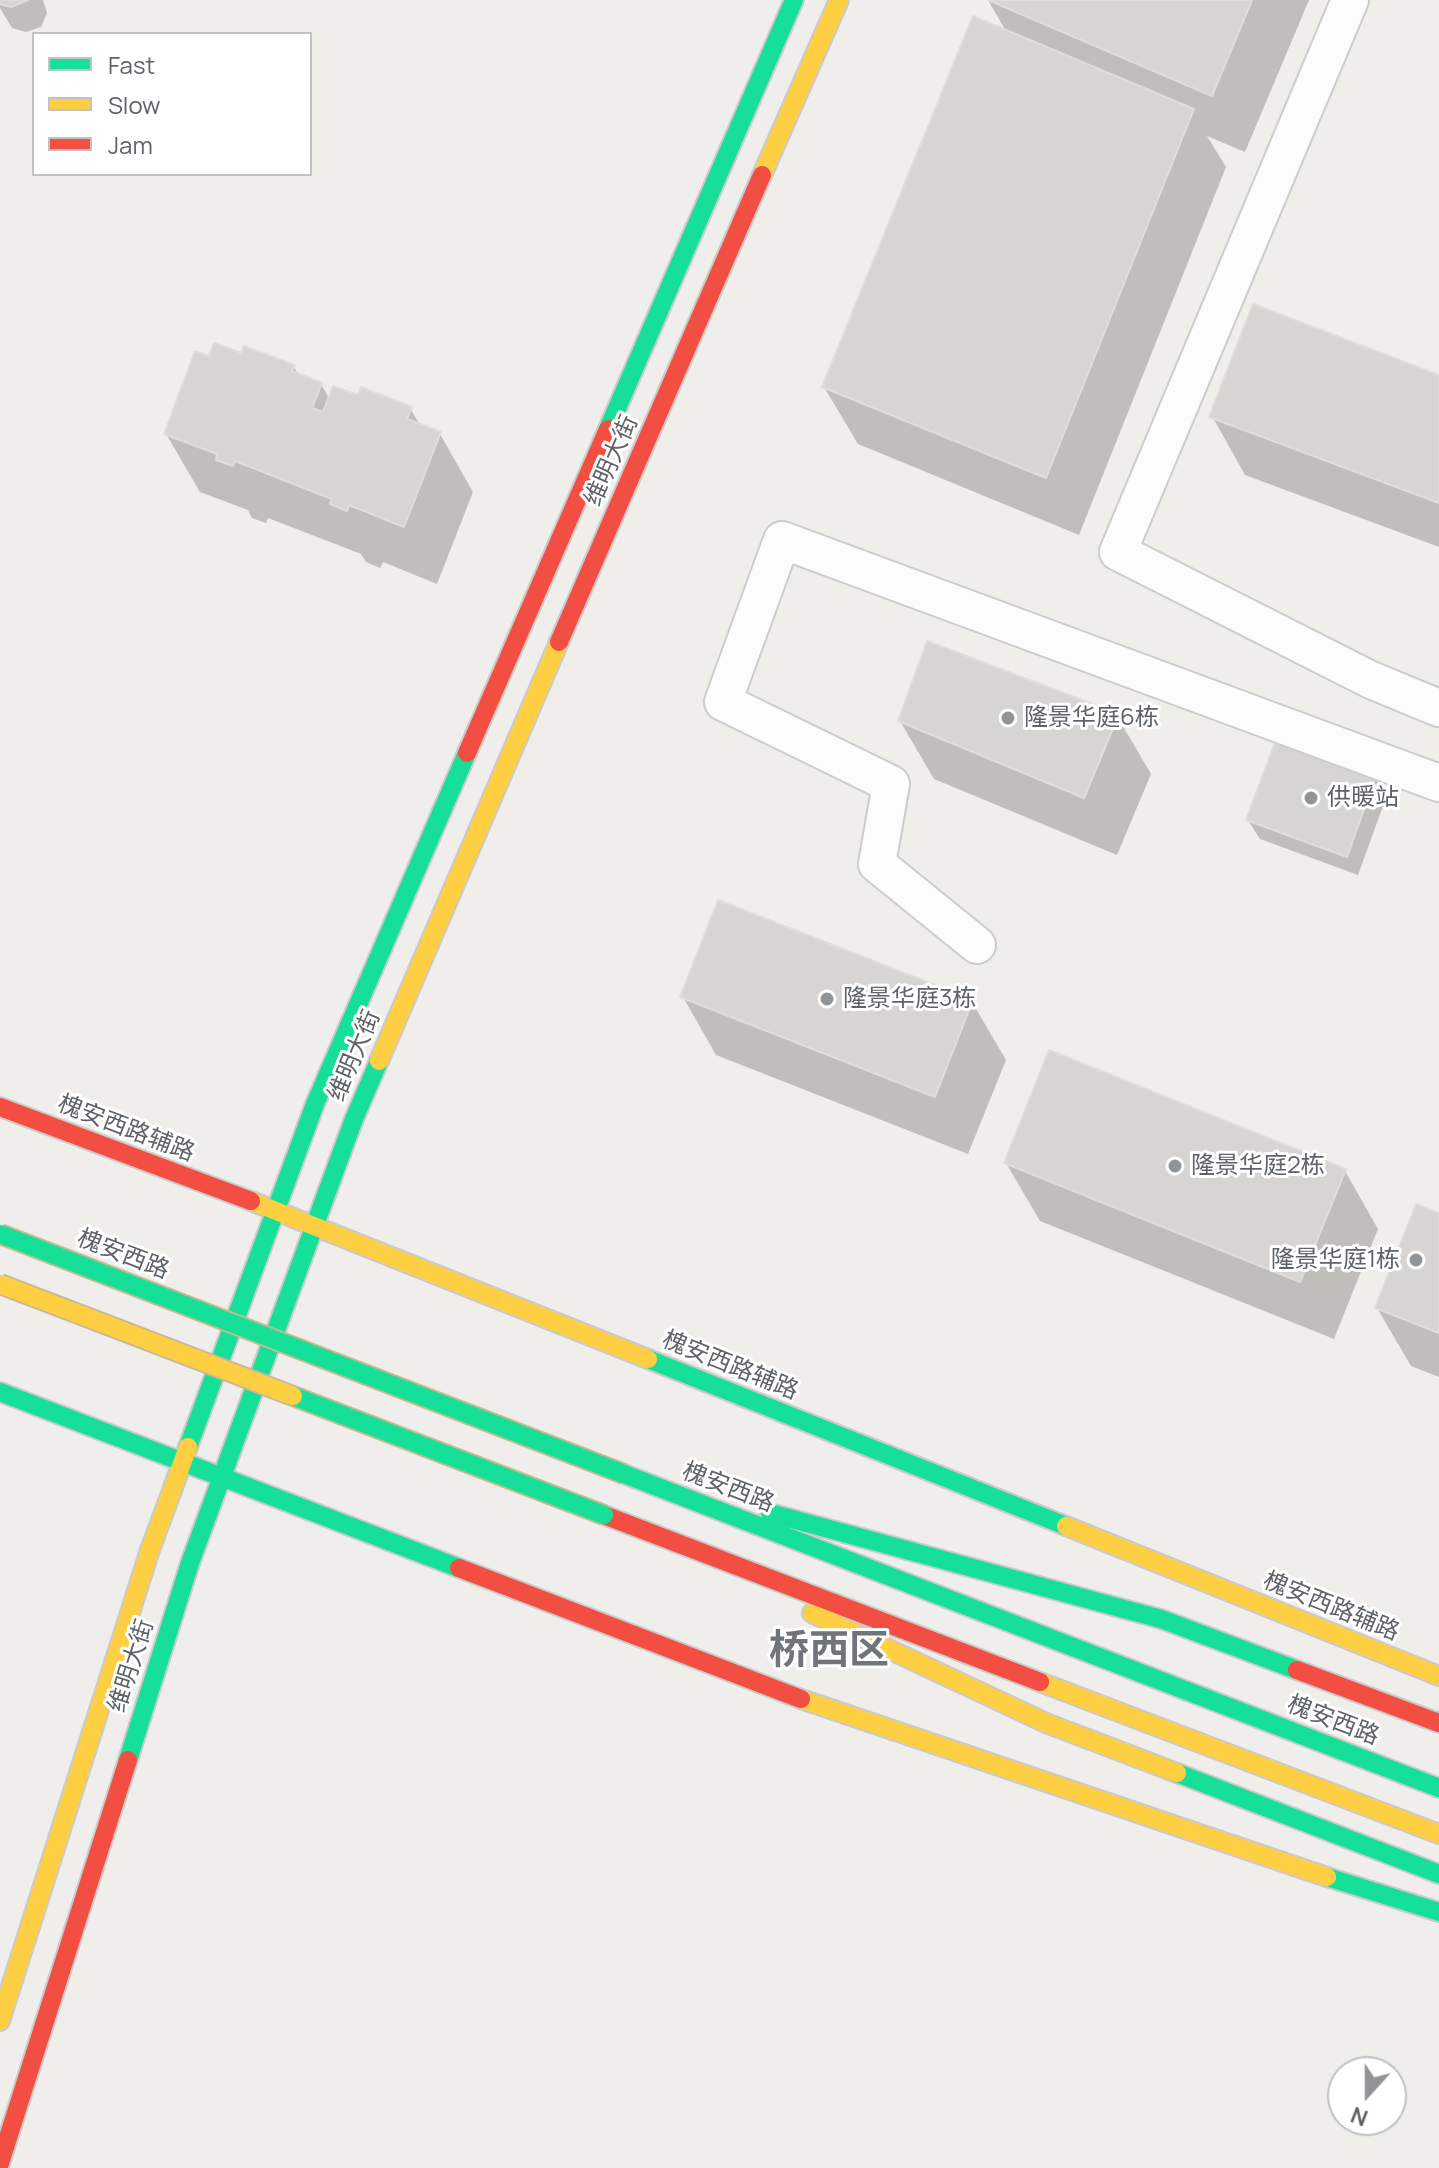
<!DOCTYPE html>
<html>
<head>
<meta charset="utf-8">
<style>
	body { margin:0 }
	#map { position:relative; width:1439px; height:2168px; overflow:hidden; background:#efeeea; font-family:Manrope,sans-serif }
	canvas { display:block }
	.legend { position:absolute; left:32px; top:32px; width:280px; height:144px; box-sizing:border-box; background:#fff; border:2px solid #bfc1c3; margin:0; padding:10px 14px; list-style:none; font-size:24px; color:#5f6368 }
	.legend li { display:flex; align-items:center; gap:16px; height:40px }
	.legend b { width:40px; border:2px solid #bfc1c3 }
	.north { position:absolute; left:1327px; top:2056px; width:80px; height:80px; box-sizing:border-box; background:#fff; border:2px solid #bfc1c3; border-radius:50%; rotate:201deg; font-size:22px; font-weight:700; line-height:32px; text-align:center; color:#5f6368 }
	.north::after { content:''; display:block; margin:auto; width:28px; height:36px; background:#919496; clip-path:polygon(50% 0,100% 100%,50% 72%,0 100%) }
</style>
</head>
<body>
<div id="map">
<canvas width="1439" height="2168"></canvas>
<ul class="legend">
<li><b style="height:10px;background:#16e098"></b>Fast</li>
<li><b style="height:10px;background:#ffcf43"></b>Slow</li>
<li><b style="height:10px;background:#f24e42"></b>Jam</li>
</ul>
<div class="north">N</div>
</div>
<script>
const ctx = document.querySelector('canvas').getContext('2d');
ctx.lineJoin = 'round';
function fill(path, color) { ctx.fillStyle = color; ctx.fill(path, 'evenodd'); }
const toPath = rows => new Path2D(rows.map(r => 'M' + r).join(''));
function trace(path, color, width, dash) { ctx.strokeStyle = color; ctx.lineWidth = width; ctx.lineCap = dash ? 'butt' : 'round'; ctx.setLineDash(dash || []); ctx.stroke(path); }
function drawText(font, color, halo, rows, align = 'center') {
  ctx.font = font + ' Manrope,"Noto Sans SC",sans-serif'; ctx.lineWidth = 6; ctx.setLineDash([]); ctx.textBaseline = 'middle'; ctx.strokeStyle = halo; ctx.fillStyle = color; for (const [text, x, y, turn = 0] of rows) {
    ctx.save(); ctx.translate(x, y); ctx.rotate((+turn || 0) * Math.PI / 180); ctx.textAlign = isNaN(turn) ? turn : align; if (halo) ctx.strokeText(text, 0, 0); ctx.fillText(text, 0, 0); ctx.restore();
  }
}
fill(toPath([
	[0,0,43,0,47,13,41,27,26,32,12,28,0,8],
	[988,0,1309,0,1245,152,1207,136,1226,167,1079,535,858,444,824,387,1007,33],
	[242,356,294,367,299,376,321,384,330,400,359,398,410,408,421,427,440,434,473,492,437,584,383,562,380,568,366,562,361,554,268,518,266,523,252,518,248,510,200,492,166,434,210,358],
	[1439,377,1439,547,1245,475,1212,416],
	[1117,716,1151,774,1117,855,934,779,900,721],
	[1375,778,1386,798,1358,875,1260,839,1248,820],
	[683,997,972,1002,1006,1060,968,1154,716,1055],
	[1006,1163,1345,1171,1378,1229,1334,1339,1040,1221],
	[1439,1215,1439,1377,1411,1366,1377,1308]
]), '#0003');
const building = toPath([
	[0,0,28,0,11,7,0,4,0,0],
	[988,0,1252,0,1212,96,988,0],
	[973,16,1194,109,1046,478,822,387,973,16],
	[1253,304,1439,375,1439,503,1209,417,1253,304],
	[214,343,241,353,244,346,295,365,292,371,322,383,312,408,323,412,333,386,358,395,361,387,412,407,407,419,441,432,404,527,349,505,347,511,330,504,332,499,235,461,233,466,216,460,217,454,164,434,195,351,209,356,214,343],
	[927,641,1119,714,1084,798,898,721,927,641],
	[1276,740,1376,776,1347,857,1246,820,1276,740],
	[718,900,973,1000,935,1097,680,997,718,900],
	[1049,1050,1346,1169,1300,1282,1004,1163,1049,1050],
	[1416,1204,1439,1213,1439,1333,1375,1308,1416,1204]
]);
fill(building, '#d6d5d3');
trace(building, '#deddd9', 2);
const street = toPath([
	[1350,0,1118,552,1371,680,1439,708],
	[977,945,877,864,891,784,723,702,782,540,1439,783]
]);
const fast = toPath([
	[608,429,794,0],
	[648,1359,1066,1526],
	[0,1392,459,1568],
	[188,1447,315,1104,467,753],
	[624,1474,1439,1788],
	[770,1513,1161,1619,1297,1670],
	[128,1760,190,1563,354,1119,379,1061],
	[1177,1773,1439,1874],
	[1327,1877,1439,1912]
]);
const slow = toPath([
	[762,175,839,0],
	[379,1061,559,642],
	[251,1201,648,1359],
	[1066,1526,1439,1676],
	[812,1613,1046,1723,1177,1773],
	[1040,1682,1439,1834],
	[801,1699,1327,1877],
	[0,2021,150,1550,188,1447]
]);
const jam = toPath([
	[559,642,762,175],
	[467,753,608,429],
	[0,1107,251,1201],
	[604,1515,1040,1682],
	[459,1568,801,1699],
	[1297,1670,1439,1723],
	[0,2163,128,1760]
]);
trace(street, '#cbcccc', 40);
trace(fast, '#cacacb', 22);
trace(slow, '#cacacb', 22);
trace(jam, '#cacacb', 22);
trace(street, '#fdfcfc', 36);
trace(fast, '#16e098', 18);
trace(slow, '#ffcf43', 18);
trace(jam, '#f24e42', 18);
const fastBridge = toPath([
	[0,1234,624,1474],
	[293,1396,604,1515]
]);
const slowBridge = toPath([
	[0,1284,293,1396]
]);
trace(fastBridge, '#c8b996', 22, []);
trace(slowBridge, '#c8b996', 22, []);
trace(fastBridge, '#16e098', 18);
trace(slowBridge, '#ffcf43', 18);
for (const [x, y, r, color] of [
	[1008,718,8,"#919496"],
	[1311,798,8,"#919496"],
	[827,999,8,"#919496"],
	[1175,1166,8,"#919496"],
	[1416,1260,8,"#919496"]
]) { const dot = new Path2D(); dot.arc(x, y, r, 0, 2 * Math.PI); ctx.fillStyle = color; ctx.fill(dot); trace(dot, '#fff', 3); }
drawText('24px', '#5f6368', '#fff', [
	["维明大街",612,461,-66],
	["维明大街",355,1056,-67],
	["槐安西路辅路",126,1129,21],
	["槐安西路",123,1255,21],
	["槐安西路辅路",730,1366,22],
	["槐安西路",728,1488,21],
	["槐安西路辅路",1331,1607,22],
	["维明大街",132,1666,-72],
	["槐安西路",1333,1721,21]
]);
drawText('24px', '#5f6368', '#fff', [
	["隆景华庭6栋",1024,718],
	["供暖站",1327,798],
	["隆景华庭3栋",843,999],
	["隆景华庭2栋",1191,1166],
	["隆景华庭1栋",1400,1260,"right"]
], 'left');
drawText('bold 40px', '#70757a', '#fff', [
	["桥西区",829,1652]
]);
</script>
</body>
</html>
